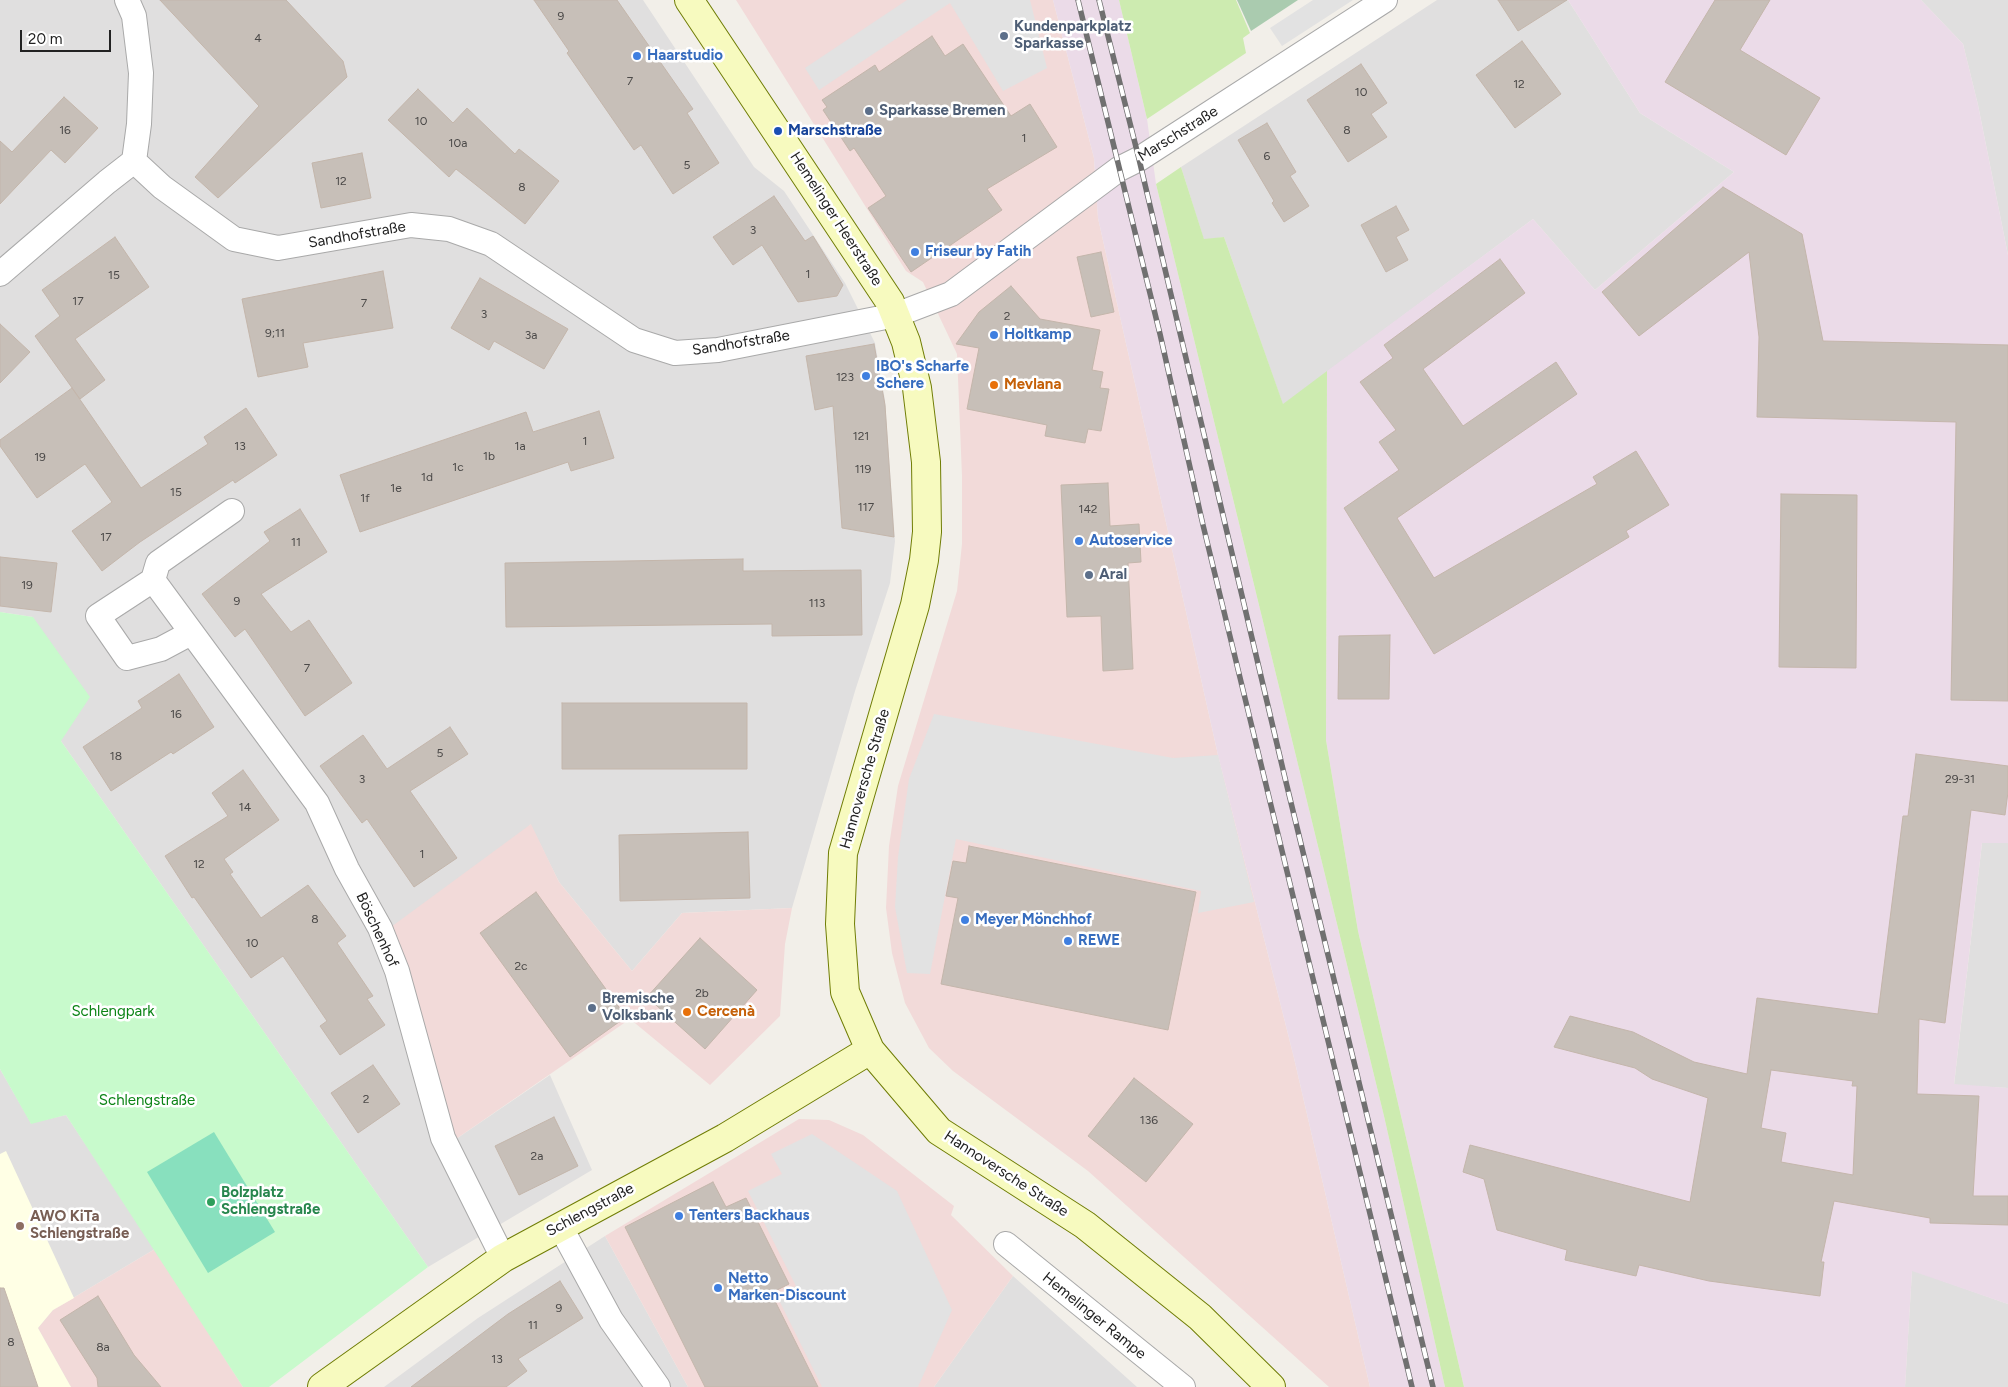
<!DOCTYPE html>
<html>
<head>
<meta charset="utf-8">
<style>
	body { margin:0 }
	#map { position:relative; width:2008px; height:1387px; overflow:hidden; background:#f2efe9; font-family:Figtree,sans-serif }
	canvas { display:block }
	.scale { position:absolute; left:20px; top:30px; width:91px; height:22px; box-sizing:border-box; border:2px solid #222; border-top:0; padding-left:6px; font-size:15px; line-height:18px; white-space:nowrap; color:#222; -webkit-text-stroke:4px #fff; paint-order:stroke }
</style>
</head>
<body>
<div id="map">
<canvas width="2008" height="1387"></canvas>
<div class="scale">20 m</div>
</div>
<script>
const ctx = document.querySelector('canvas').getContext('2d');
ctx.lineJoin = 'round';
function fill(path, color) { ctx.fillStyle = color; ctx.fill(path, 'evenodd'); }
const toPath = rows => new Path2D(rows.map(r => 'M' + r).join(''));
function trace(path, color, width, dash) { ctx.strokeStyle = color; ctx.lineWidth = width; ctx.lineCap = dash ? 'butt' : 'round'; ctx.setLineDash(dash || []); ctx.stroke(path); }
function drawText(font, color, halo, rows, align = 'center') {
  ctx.font = font + ' Figtree,sans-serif'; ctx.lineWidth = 5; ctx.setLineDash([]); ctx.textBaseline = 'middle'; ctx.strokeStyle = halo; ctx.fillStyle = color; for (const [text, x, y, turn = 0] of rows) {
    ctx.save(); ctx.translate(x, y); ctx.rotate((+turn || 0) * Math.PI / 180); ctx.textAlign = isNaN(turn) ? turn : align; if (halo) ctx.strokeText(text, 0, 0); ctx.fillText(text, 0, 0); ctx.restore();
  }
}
fill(toPath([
	[0,0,643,0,754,167,784,191,845,283,875,343,885,400,895,541,890,583,855,691,792,908,682,913,632,971,559,882,530,824,456,1139,550,1075,592,1170,428,1267,61,741,33,617,0,612],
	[1437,0,1568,0,1640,113,1734,172,1595,290,1533,219,1283,405,1224,237,1204,240,1181,167],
	[1921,0,2008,0,2008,255,1978,105,1963,44],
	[1982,843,2008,843,2008,1088,1954,1085],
	[0,1069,31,1123,66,1115,155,1249,53,1310,71,1387,0,1387],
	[605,1236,688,1387,384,1387,478,1318],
	[1912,1270,2008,1304,2008,1387,1905,1387],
	[1013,1276,1137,1387,934,1387]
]), '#e0dfdf');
fill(toPath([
	[736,0,1053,0,1094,158,1098,218,1218,755,1294,1058,1370,1387,1329,1387,1088,1171,953,1071,929,1048,905,1003,892,953,886,908,889,846,898,786,957,591,962,544,962,476,957,354,923,282,906,271],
	[531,824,559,882,632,971,682,913,792,908,785,944,780,1016,710,1085,630,1019,456,1139,443,1114,391,927],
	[799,1119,829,1120,863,1135,954,1206,951,1215,1013,1276,934,1387,688,1387,605,1236],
	[155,1249,243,1387,71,1387,38,1328,53,1310]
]), '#f2dad9');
fill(toPath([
	[1053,0,1119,0,1147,119,1156,184,1384,1116,1445,1387,1370,1387,1294,1058,1218,755,1098,218,1094,158],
	[1568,0,1921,0,1963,44,1978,105,2008,255,2008,843,1982,843,1954,1084,2008,1088,2008,1304,1912,1271,1905,1387,1464,1387,1358,931,1326,740,1327,371,1533,219,1595,290,1734,172,1640,113]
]), '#ebdbe8');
fill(toPath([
	[6,1151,74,1298,53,1310,38,1328,71,1387,0,1387,0,1154]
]), '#ffffe5');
fill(toPath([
	[1119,0,1236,0,1250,33,1243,38,1246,53,1147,119],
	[1181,167,1204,239,1224,237,1283,404,1327,371,1326,740,1358,931,1464,1387,1445,1387,1384,1116,1156,184]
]), '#cdebb0');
fill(toPath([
	[1237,0,1298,0,1251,31]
]), '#aacbaf');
fill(toPath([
	[0,612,33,617,90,697,61,741,428,1267,269,1387,243,1387,66,1115,31,1124,0,1069]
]), '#c8facc');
fill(toPath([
	[214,1132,275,1232,208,1273,147,1172]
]), '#88e0be');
fill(toPath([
	[907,0,1030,0,1047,68,1003,91,950,3,819,90,805,68],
	[1313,0,1353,0,1282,46,1270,28],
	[934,714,1173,758,1218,755,1254,902,1198,913,1201,891,956,839,930,974,907,973,895,907,898,857,909,779],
	[812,1134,897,1191,952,1310,918,1387,822,1387,777,1296,796,1286,748,1191,782,1174,771,1154]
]), '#e2e2e2');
const building = toPath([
	[160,0,286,0,343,61,347,77,218,198,195,177,259,106,160,0],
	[534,0,617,0,693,109,687,113,719,163,673,194,641,145,634,150,567,53,569,51,534,0],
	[1498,0,1567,0,1518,31,1498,0],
	[1715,0,1770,0,1740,50,1820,98,1786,155,1665,82,1715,0],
	[932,36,945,56,963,44,1011,116,1030,104,1057,147,987,189,1002,210,911,272,868,208,886,196,854,148,850,151,823,110,827,107,822,100,875,65,879,72,932,36],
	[1522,41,1561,94,1515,128,1476,75,1522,41],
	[1361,64,1387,103,1371,114,1387,137,1348,162,1307,100,1361,64],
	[418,89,453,123,467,108,515,154,519,149,559,181,525,224,456,169,449,177,388,120,418,89],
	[64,97,98,128,65,163,51,150,0,204,0,141,12,152,64,97],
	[1267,123,1296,172,1290,176,1309,206,1284,222,1272,203,1274,201,1238,140,1267,123],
	[362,153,371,198,321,208,312,163,362,153],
	[1723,187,1802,234,1823,341,2008,345,2008,701,1951,700,1956,422,1757,417,1759,337,1749,252,1639,336,1602,292,1723,187],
	[774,196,805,241,813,236,843,285,837,296,798,302,762,245,733,265,713,237,774,196],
	[1396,206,1409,230,1396,237,1408,260,1386,272,1361,225,1396,206],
	[115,237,149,287,75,339,105,380,80,399,35,336,60,316,42,290,115,237],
	[1101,252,1114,312,1091,317,1077,257,1101,252],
	[1500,259,1525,293,1423,369,1463,426,1556,362,1577,394,1397,518,1434,578,1597,484,1593,477,1636,451,1669,505,1626,531,1629,537,1434,654,1344,508,1399,470,1379,442,1396,430,1360,382,1393,358,1384,345,1500,259],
	[383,271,393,328,303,343,308,367,258,377,242,299,383,271],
	[480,278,568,329,544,369,494,341,489,350,451,328,480,278],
	[1011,286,1040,319,1100,330,1092,370,1103,372,1100,388,1109,389,1101,431,1088,429,1085,443,1045,436,1047,425,967,409,979,348,956,344,979,312,1011,286],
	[0,324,30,352,0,383,0,324],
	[874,344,885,405,894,537,842,528,833,406,815,410,806,356,874,344],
	[72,388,141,488,208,444,204,437,246,408,277,455,235,483,233,480,140,542,102,571,72,531,112,502,85,464,37,498,0,446,0,440,72,388],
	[599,411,614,458,571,471,568,462,360,532,340,475,526,412,533,432,599,411],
	[1108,483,1110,526,1139,524,1141,562,1128,563,1133,669,1103,671,1101,616,1067,617,1061,485,1108,483],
	[1781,494,1857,495,1856,668,1779,667,1781,494],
	[300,509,327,552,261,594,291,632,309,620,352,683,305,716,245,629,235,637,202,594,270,541,264,532,300,509],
	[0,557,57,563,51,612,0,606,0,557],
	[743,559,743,571,861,570,862,635,772,636,772,624,506,627,505,563,743,559],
	[1390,635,1389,699,1338,699,1339,636,1390,635],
	[179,674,214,727,173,754,171,752,111,791,83,747,142,708,138,701,179,674],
	[562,703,747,703,747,769,562,769,562,703],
	[450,727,468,754,410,791,457,858,414,887,367,819,362,823,320,766,363,735,387,769,450,727],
	[1916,754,2008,766,2008,792,2005,815,1971,810,1945,1023,1919,1019,1917,1094,1979,1096,1973,1196,2008,1196,2008,1225,1930,1223,1930,1218,1834,1201,1821,1262,1824,1262,1820,1296,1709,1281,1639,1265,1636,1276,1565,1260,1567,1250,1497,1230,1484,1179,1463,1172,1470,1145,1690,1202,1708,1098,1652,1079,1635,1068,1554,1047,1570,1016,1633,1032,1694,1062,1747,1074,1757,998,1878,1014,1903,816,1908,816,1916,754],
	[1771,1070,1853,1081,1852,1086,1857,1086,1853,1175,1781,1162,1786,1133,1761,1128,1771,1070],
	[243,770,279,820,224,859,233,872,230,874,261,918,308,885,346,936,337,943,373,996,367,999,385,1025,340,1055,320,1026,327,1021,283,956,251,978,194,897,192,898,165,856,228,816,212,793,243,770],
	[748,832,750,898,620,901,619,835,748,832],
	[969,846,1196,892,1168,1030,941,984,958,898,946,896,953,861,966,863,969,846],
	[536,892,626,1017,570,1057,480,933,536,892],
	[700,938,757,990,705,1049,647,997,700,938],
	[373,1065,400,1104,358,1133,331,1093,373,1065],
	[1134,1078,1193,1124,1146,1182,1088,1136,1134,1078],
	[554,1117,578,1166,519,1195,495,1146,554,1117],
	[713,1182,726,1207,746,1198,789,1284,771,1293,818,1387,705,1387,625,1227,713,1182],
	[560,1281,583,1318,518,1359,527,1371,506,1387,411,1387,508,1314,560,1281],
	[0,1288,4,1288,38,1387,0,1387,0,1288],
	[98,1296,134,1355,161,1387,98,1387,97,1378,60,1320,98,1296]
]);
fill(building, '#c7bfb8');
trace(building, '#c4b6ab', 1);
const street = toPath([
	[127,0,134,16,141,73,139,124,134,161],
	[134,161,162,187,234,239,278,248,411,225,449,229,491,244,634,340,675,353,718,350,896,315,951,294,1119,169,1139,159,1385,0],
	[0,274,107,182,134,161],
	[153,580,158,563,232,511],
	[191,633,161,649,127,658,98,616,153,580,317,803,347,869,380,928,397,971,443,1138,503,1258],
	[560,1226,611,1320,658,1387],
	[1006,1244,1183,1387]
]);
const secondary = toPath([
	[689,0,890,302,906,342,917,388,926,462,927,532,924,560,915,605,843,853,840,924,845,992,870,1050,939,1131,1085,1225,1200,1317,1271,1387],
	[322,1387,503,1258,725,1138,870,1050]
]);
trace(street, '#a9a9a9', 26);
trace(secondary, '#707d05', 30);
trace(street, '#fff', 24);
trace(secondary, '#f7fabf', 28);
const rail = toPath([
	[1078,0,1160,334,1203,525,1412,1387],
	[1099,0,1139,159,1285,778,1433,1387]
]);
trace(rail, '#707070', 5.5);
trace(rail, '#fff', 4, [11]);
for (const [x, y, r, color] of [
	[1004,36,5,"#5c6f8a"],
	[637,56,5,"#3f7fe0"],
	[869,111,5,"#5c6f8a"],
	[778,131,5,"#1a4fb4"],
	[915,252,5,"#3f7fe0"],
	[994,335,5,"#3f7fe0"],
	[866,376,5,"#3f7fe0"],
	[994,385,5,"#e8710a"],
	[1079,541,5,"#3f7fe0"],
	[1089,575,5,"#5c6f8a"],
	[965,920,5,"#3f7fe0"],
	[1068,941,5,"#3f7fe0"],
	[592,1008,5,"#5c6f8a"],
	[687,1012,5,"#e8710a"],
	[211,1202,5,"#2e9e5b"],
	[679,1216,5,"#3f7fe0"],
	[20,1226,5,"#8d6e63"],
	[718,1288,5,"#3f7fe0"]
]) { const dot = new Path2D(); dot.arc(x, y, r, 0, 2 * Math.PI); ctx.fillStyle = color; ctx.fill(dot); trace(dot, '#fff', 2); }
drawText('12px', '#4b4948', null, [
	["9",561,16],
	["4",258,38],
	["7",630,81],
	["12",1519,84],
	["10",1361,92],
	["10",421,121],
	["16",65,130],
	["8",1347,130],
	["1",1024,138],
	["10a",458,143],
	["6",1267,156],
	["5",687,165],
	["12",341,181],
	["8",522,187],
	["3",753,230],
	["1",808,274],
	["15",114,275],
	["17",78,301],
	["7",364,303],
	["3",484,314],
	["2",1007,316],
	["9;11",275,333],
	["3a",531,335],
	["123",845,377],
	["121",861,436],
	["1",585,441],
	["13",240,446],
	["1a",520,446],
	["1b",489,456],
	["19",40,457],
	["1c",458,467],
	["119",863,469],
	["1d",427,477],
	["1e",396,488],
	["15",176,492],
	["1f",365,498],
	["117",866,507],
	["142",1088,509],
	["17",106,537],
	["11",296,542],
	["19",27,585],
	["9",237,601],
	["113",817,603],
	["7",307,668],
	["16",176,714],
	["5",440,753],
	["18",116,756],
	["3",362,779],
	["29-31",1960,779],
	["14",245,807],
	["1",422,854],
	["12",199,864],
	["8",315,919],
	["10",252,943],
	["2c",521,966],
	["2b",702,993],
	["2",366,1099],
	["136",1149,1120],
	["2a",537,1156],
	["9",559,1308],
	["11",533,1325],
	["8",11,1342],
	["8a",103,1347],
	["13",497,1359]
]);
drawText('bold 15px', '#4e5e75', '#fff', [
	["Kundenparkplatz",1014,27],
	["Sparkasse",1014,44],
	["Sparkasse Bremen",879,111],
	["Aral",1099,575],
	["Bremische",602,999],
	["Volksbank",602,1016]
], 'left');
drawText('bold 15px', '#366cbe', '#fff', [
	["Haarstudio",647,56],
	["Friseur by Fatih",925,252],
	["Holtkamp",1004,335],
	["IBO's Scharfe",876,367],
	["Schere",876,384],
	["Autoservice",1089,541],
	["Meyer Mönchhof",975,920],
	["REWE",1078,941],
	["Tenters Backhaus",689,1216],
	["Netto",728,1279],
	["Marken-Discount",728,1296]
], 'left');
drawText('bold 15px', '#164399', '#fff', [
	["Marschstraße",788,131]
], 'left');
drawText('15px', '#222', '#fff', [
	["Marschstraße",1178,134,-32],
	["Hemelinger Heerstraße",836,219,57],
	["Sandhofstraße",357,235,-10],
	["Sandhofstraße",741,343,-9],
	["Hannoversche Straße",865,779,-74],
	["Böschenhof",377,930,65],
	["Hannoversche Straße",1006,1174,33],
	["Schlengstraße",590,1210,-28],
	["Hemelinger Rampe",1094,1316,39]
]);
drawText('bold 15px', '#c56008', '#fff', [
	["Mevlana",1004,385],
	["Cercenà",697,1012]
], 'left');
drawText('15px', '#0c8416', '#fff', [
	["Schlengpark",113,1012],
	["Schlengstraße",147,1101]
]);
drawText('bold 15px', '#27864d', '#fff', [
	["Bolzplatz",221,1193],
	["Schlengstraße",221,1210]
], 'left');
drawText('bold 15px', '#785e54', '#fff', [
	["AWO KiTa",30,1217],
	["Schlengstraße",30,1234]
], 'left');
</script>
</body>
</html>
